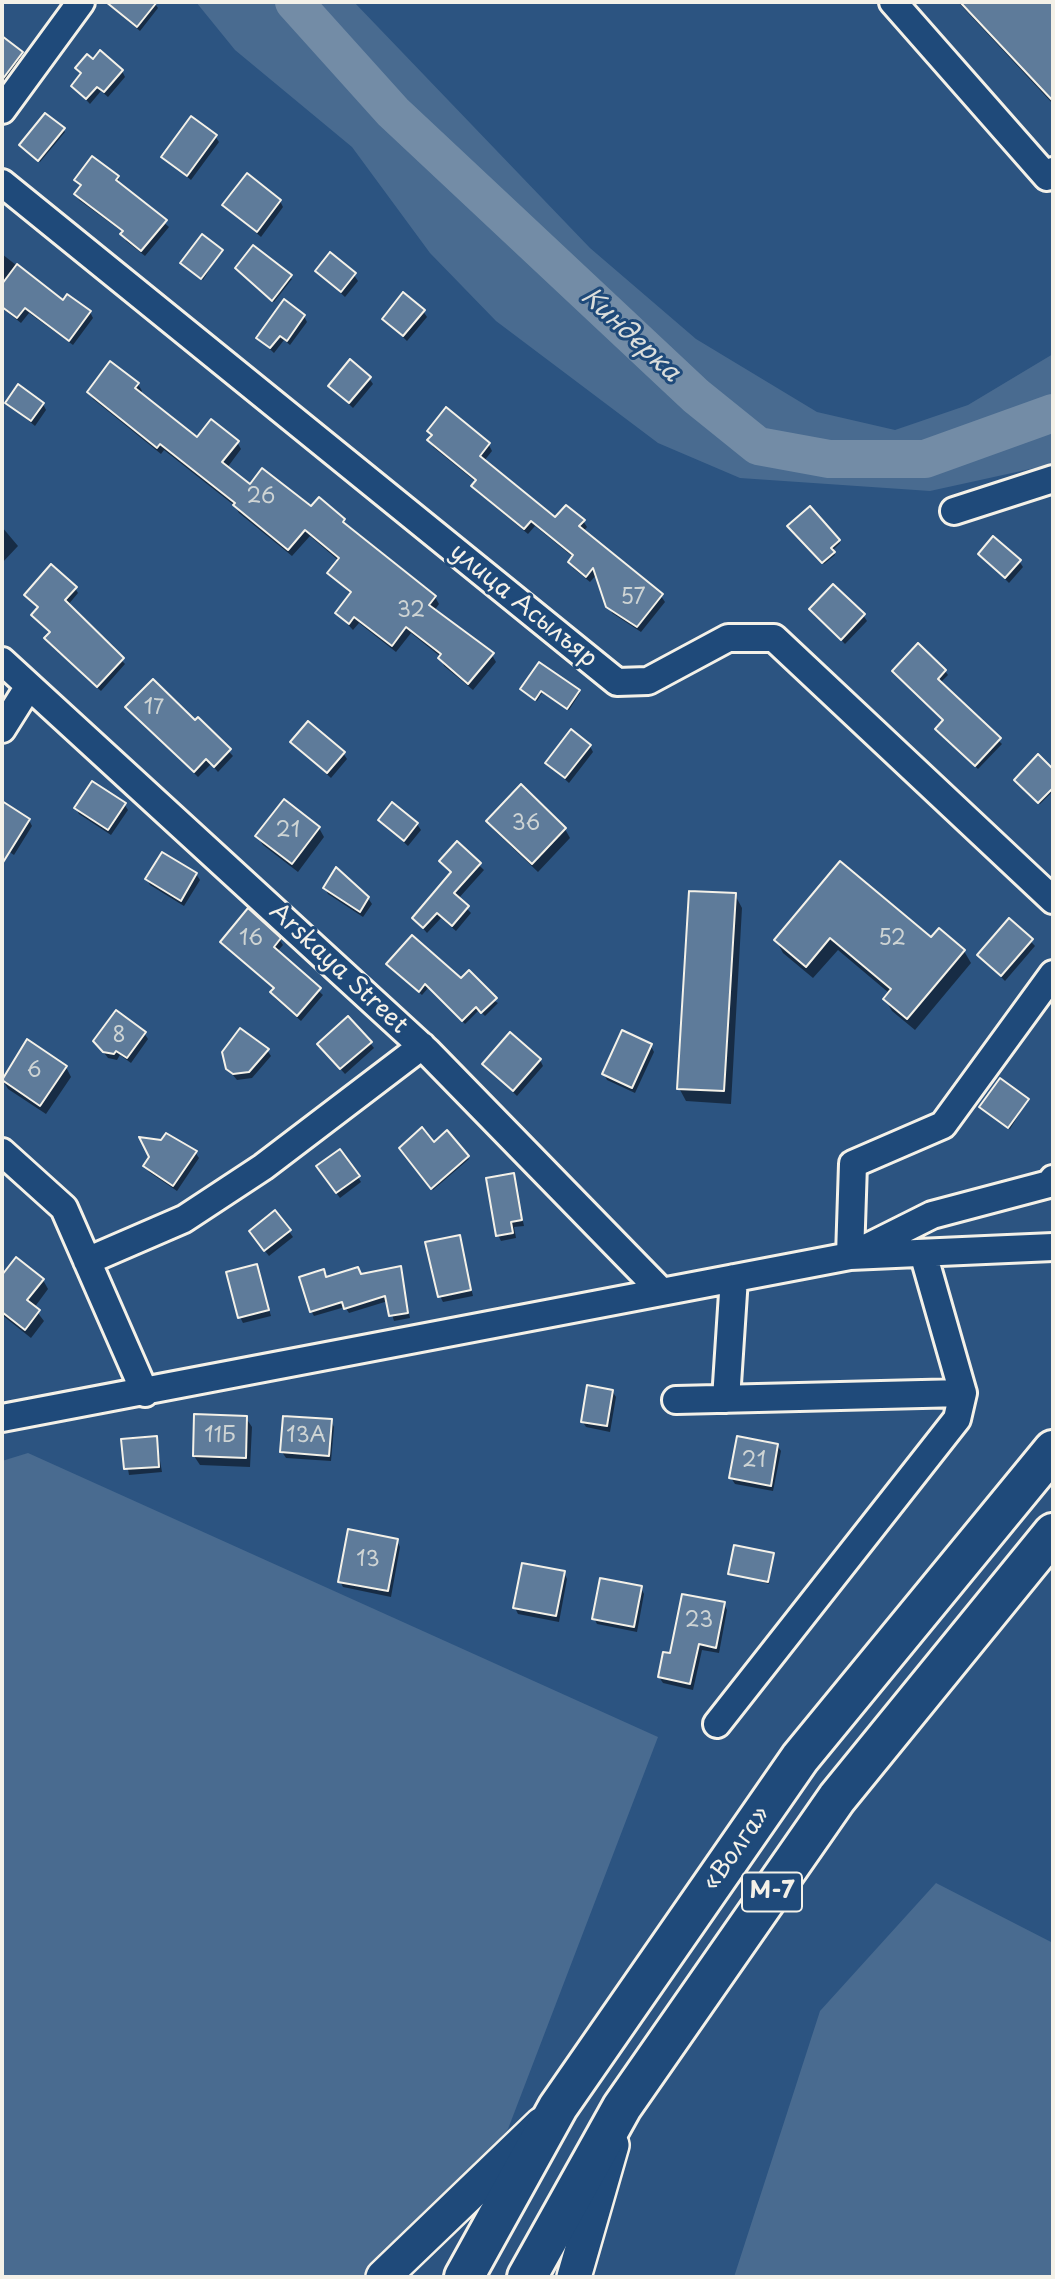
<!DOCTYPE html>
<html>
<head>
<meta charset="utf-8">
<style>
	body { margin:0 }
	#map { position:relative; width:1055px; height:2279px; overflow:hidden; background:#2c5481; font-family:"Playpen Sans",sans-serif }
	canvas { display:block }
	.frame { position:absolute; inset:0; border:4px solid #f4f1e8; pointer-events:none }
</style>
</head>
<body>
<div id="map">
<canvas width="1055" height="2279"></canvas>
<div class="frame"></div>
</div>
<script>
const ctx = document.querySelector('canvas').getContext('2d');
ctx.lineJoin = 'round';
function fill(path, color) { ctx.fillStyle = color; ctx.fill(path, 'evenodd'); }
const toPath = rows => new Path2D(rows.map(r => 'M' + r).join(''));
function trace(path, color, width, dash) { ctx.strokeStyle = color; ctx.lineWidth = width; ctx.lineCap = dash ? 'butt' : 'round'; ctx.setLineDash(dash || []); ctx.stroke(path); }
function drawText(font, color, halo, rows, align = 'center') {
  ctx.font = font + ' "Playpen Sans",sans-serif'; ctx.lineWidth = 6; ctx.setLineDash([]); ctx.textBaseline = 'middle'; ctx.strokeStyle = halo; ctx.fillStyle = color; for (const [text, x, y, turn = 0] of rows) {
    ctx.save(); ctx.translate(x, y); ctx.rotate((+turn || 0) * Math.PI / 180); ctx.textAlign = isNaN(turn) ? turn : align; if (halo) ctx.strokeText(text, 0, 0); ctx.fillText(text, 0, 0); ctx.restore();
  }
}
fill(toPath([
	[196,2,354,2,590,248,696,339,817,412,895,430,968,405,1053,354,1053,464,930,491,740,478,658,443,496,321,430,253,352,147,235,50],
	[28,1453,658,1737,508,2129,454,2193,372,2277,2,2277,2,1461],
	[936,1883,1053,1943,1053,2277,734,2277,820,2011]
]), '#496b90');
fill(toPath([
	[105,2,154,2,158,8,140,31],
	[958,2,1053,2,1053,104],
	[2,38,25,60,2,89],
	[93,61,122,71,125,77,108,97,101,91,90,104,73,86,81,74,77,68],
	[63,129,65,132,40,162,22,148],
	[215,136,219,142,191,180,163,157],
	[118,177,120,185,169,227,145,256,126,241,124,233,79,200,76,194,81,187,76,180],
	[280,201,283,207,261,237,224,205],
	[254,247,292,279,274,302,247,279],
	[221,251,203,280,183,265],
	[2,254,63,302,90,312,93,318,73,345,29,313,21,323,2,308],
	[317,271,354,275,358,281,345,297],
	[423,311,427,317,407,341,384,319],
	[304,316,307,322,290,345,284,340,274,353,258,338],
	[369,378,373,384,353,408,330,386],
	[138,384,142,391,140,394,197,439,237,442,241,449,227,468,250,486,344,520,348,528,435,597,439,604,434,611,492,655,496,662,473,690,444,666,441,657,411,633,396,652,359,623,353,630,337,613,351,594,329,573,339,561,310,536,292,556,239,513,235,506,164,450,161,454,93,399,89,392],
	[7,403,43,404,46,410,35,426],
	[446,410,489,445,492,451,484,461,556,520,583,521,587,527,583,532,661,596,665,602,641,632,612,613,597,574,590,582,573,568,570,562,573,557,535,526,528,534,477,492,473,486,476,482,433,447,429,431],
	[2,527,18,546,2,563],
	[791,529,839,541,840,543,832,551,835,555,824,564],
	[980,554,1019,561,1023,567,1009,583],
	[75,588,78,593,68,605,125,664,101,691,49,644,46,639,51,634,33,616,39,609,26,595],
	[811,609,863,615,867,621,845,644],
	[894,671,945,671,948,675,940,683,1002,744,978,769,940,733,944,721],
	[522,689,579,691,580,693,569,710,542,693,537,701],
	[128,707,195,723,198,719,233,756,218,772,211,764,198,777],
	[292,742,343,753,347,759,331,778],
	[590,746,593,752,569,783,547,763],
	[1038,757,1053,771,1053,791,1040,804,1017,782],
	[2,803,29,820,32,826,14,855,2,847],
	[124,804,128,810,111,835,79,814,76,808],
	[380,820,417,824,421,830,408,846],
	[489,821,565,829,570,838,538,872,494,830],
	[319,828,324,837,298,872,263,845,257,836],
	[457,844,484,870,458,899,471,913,456,931,441,918,427,933,414,918,452,873,441,861],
	[841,863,931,939,964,951,971,963,915,1030,892,1011,885,999,889,993,838,950,813,978,783,953,776,940],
	[196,874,200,880,184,906,150,885,147,879],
	[325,888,368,898,372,904,363,917,328,894],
	[735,895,742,908,731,1104,686,1101,679,1088],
	[1010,920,1035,946,1005,981,979,955],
	[279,939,283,945,277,952,323,995,301,1021,275,998,272,992,274,989,222,943],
	[391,968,461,980,498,1003,485,1016,479,1010,465,1024,429,987,422,995],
	[144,1033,148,1039,131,1063,120,1055,117,1060,108,1058,95,1041],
	[27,1042,66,1067,71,1077,46,1114,8,1089,2,1079],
	[370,1043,374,1048,345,1074,323,1050],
	[651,1046,654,1052,635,1093,607,1080,604,1074],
	[267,1050,271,1056,252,1078,237,1080,227,1068],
	[540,1060,543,1066,517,1096,484,1064],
	[1028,1100,1010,1129,983,1109],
	[403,1150,467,1157,469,1159,433,1190],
	[195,1152,199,1158,177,1191,149,1172,145,1166],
	[322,1173,358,1177,361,1182,340,1198],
	[513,1175,524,1226,514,1227,516,1238,501,1241,498,1235],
	[275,1212,293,1237,269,1256,254,1237],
	[459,1237,473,1296,443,1302,440,1296],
	[16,1259,43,1280,48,1289,34,1308,44,1321,31,1338,2,1315,2,1277],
	[256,1266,271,1316,243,1323,240,1317],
	[400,1268,410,1318,394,1321,388,1301,349,1313,345,1307,314,1316,311,1311,323,1272,327,1278,361,1276],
	[612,1391,616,1397,610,1432,586,1427,582,1421],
	[246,1418,252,1427,250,1467,200,1465,194,1456],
	[331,1421,334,1427,331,1461,286,1458,282,1452],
	[156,1438,162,1472,129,1475,123,1441],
	[777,1445,781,1451,773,1491,735,1484,731,1478],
	[397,1541,400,1547,391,1597,343,1587,340,1581],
	[773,1555,769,1584,729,1573],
	[564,1573,567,1579,559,1622,518,1614,515,1608],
	[641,1588,644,1594,637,1632,597,1624,594,1618],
	[724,1604,727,1610,719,1653,702,1650,693,1690,663,1683,659,1677,671,1655]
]), '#0007');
trace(toPath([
	[294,2,393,112,696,396,758,446,829,459,925,459,1053,413]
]), '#738ca6', 38);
const building = toPath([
	[106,2,157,2,137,27,106,2],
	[960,2,1053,2,1053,101,960,2],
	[2,36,23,52,2,80,2,36],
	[100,50,123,70,104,92,97,87,86,99,71,86,81,73,75,68,87,54,93,59,100,50],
	[45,113,65,128,38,161,19,145,45,113],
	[191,116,217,135,187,176,161,157,191,116],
	[92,156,119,176,116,180,167,220,141,251,120,234,123,231,74,194,81,185,74,180,92,156],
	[247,173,281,200,257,232,222,205,247,173],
	[202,234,223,250,201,279,180,263,202,234],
	[253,245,292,275,272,301,235,268,253,245],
	[330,252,356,273,341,292,315,271,330,252],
	[17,264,63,300,67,294,91,311,69,341,25,308,17,318,2,307,2,284,17,264],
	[403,292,425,310,403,336,382,319,403,292],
	[284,299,305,315,287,341,280,336,270,348,256,338,284,299],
	[350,359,371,377,349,403,328,386,350,359],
	[110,361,139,383,135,388,197,437,211,419,239,441,222,462,250,484,262,468,311,506,319,497,345,519,343,522,436,596,429,605,494,653,468,684,438,658,441,654,406,627,392,646,354,617,349,624,335,613,351,592,327,573,339,558,305,530,288,550,233,505,235,503,160,444,157,448,87,392,110,361],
	[18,384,44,403,31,421,5,403,18,384],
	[446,407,490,443,480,456,555,517,566,505,585,520,579,526,663,594,637,627,606,607,593,568,586,577,568,562,573,555,531,521,524,529,471,486,476,480,427,440,432,435,427,431,446,407],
	[810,506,840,540,831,548,835,552,822,563,787,526,810,506],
	[993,536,1021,560,1005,578,978,554,993,536],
	[51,564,77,587,65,600,124,658,97,687,44,638,50,632,31,615,38,607,24,595,51,564],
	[833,584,865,614,841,640,809,609,833,584],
	[918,643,946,670,938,679,1001,738,975,766,935,729,943,720,892,671,918,643],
	[539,662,580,690,567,709,541,691,535,700,520,689,539,662],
	[153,679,195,720,198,717,231,749,214,767,206,759,194,772,125,707,153,679],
	[308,721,345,752,327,773,290,742,308,721],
	[571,729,591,745,565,778,545,763,571,729],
	[1038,754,1053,769,1053,788,1038,803,1014,780,1038,754],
	[92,781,126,803,108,830,74,808,92,781],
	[521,784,566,828,532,864,486,821,521,784],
	[284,799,320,827,292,864,255,836,284,799],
	[2,801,30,819,2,864,2,801],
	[392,802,418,823,404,841,378,820,392,802],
	[457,841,481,863,454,893,469,906,452,926,437,913,423,928,412,918,451,872,439,861,457,841],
	[162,852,197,873,181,901,145,879,162,852],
	[840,861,931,937,939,928,965,950,907,1019,883,999,891,989,830,938,806,967,774,940,840,861],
	[336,867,369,897,360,912,323,888,336,867],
	[689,891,736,893,724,1091,677,1089,689,891],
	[248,908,281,938,274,947,321,988,297,1016,270,992,274,988,220,942,248,908],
	[1009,918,1033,939,1001,976,977,955,1009,918],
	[412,935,461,978,469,970,497,998,481,1013,476,1007,462,1021,425,984,419,992,386,964,412,935],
	[116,1010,146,1032,127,1058,116,1051,114,1054,103,1052,93,1041,116,1010],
	[348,1016,372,1042,340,1069,317,1044,348,1016],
	[240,1028,269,1049,249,1072,233,1074,226,1069,222,1052,240,1028],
	[622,1030,652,1044,632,1088,602,1074,622,1030],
	[510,1032,541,1059,513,1091,482,1064,510,1032],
	[27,1039,67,1066,40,1106,2,1080,27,1039],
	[1000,1078,1029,1099,1008,1128,979,1107,1000,1078],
	[422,1127,434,1142,447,1130,469,1156,431,1189,399,1148,422,1127],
	[166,1133,197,1151,173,1186,143,1166,149,1157,139,1137,161,1140,166,1133],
	[340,1149,360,1176,336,1193,316,1166,340,1149],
	[514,1173,522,1220,511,1222,513,1233,496,1236,486,1178,514,1173],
	[275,1210,291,1230,264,1251,249,1231,275,1210],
	[460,1235,471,1290,438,1297,425,1242,460,1235],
	[16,1257,44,1279,27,1300,40,1310,25,1330,2,1312,2,1275,16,1257],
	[257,1264,269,1310,238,1318,226,1272,257,1264],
	[401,1266,408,1313,389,1316,385,1296,344,1309,342,1302,310,1312,299,1277,324,1269,326,1277,358,1267,361,1274,401,1266],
	[587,1385,613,1390,607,1426,581,1422,587,1385],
	[194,1414,247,1416,246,1458,193,1456,194,1414],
	[283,1416,332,1419,329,1456,280,1452,283,1416],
	[157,1436,159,1467,124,1469,121,1439,157,1436],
	[737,1436,778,1444,771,1486,729,1478,737,1436],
	[348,1529,398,1539,388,1591,338,1582,348,1529],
	[734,1545,774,1553,768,1582,728,1574,734,1545],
	[522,1563,565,1571,556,1616,513,1608,522,1563],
	[600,1578,642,1586,634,1627,592,1619,600,1578],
	[682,1594,725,1602,716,1648,699,1644,690,1684,658,1677,663,1652,670,1653,682,1594]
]);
fill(building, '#5e7b9a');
trace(building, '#f4f1e8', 2);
const minor = toPath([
	[893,2,1047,177,1053,171],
	[2,110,81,2],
	[2,183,617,682,648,681,728,638,774,638,1053,900],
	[954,511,1053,479],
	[2,661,427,1051,661,1291],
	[2,729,29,686],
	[1053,974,943,1125,853,1164,850,1256,932,1215,1049,1184,1053,1179],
	[2,1152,64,1208,145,1393],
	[87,1261,184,1219,263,1167,422,1046],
	[726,1399,734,1278],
	[676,1400,963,1393],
	[2,1418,850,1256,1053,1247],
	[717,1724,957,1419,963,1393,923,1253]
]);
const major = toPath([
	[383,2277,542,2124],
	[574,2277,612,2145]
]);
const highway = toPath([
	[464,2277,558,2107,800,1758,1053,1450],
	[527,2277,622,2107,837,1798,1053,1533]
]);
trace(minor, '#f4f1e8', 32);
trace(major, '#f4f1e8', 38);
trace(highway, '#f4f1e8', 44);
trace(minor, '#1f4a7a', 26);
trace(major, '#1f4a7a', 33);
trace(highway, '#1f4a7a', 38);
drawText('21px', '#ced4d4', null, [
	["26",261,497],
	["57",633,598],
	["32",411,611],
	["17",154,708],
	["36",526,824],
	["21",288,831],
	["16",251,939],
	["52",892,939],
	["8",119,1036],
	["6",34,1071],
	["11Б",220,1436],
	["13А",306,1436],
	["21",754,1461],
	["13",368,1560],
	["23",699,1621]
]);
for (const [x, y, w] of [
	[772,1892,60]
]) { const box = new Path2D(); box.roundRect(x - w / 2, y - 19.5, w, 39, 5); ctx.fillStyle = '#1f4a7a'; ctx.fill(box); trace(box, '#f4f1e8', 2); }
drawText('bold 23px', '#f4f1e8', null, [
	["М-7",772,1892]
]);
drawText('24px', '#f4f1e8', '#1f4a7a', [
	["улица Асылъяр",523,606,39],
	["Arskaya Street",338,969,43],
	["«Волга»",737,1849,-55]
]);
drawText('italic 26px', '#dadddb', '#1f4a7a', [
	["Киндерка",630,335,43]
]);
</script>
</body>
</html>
